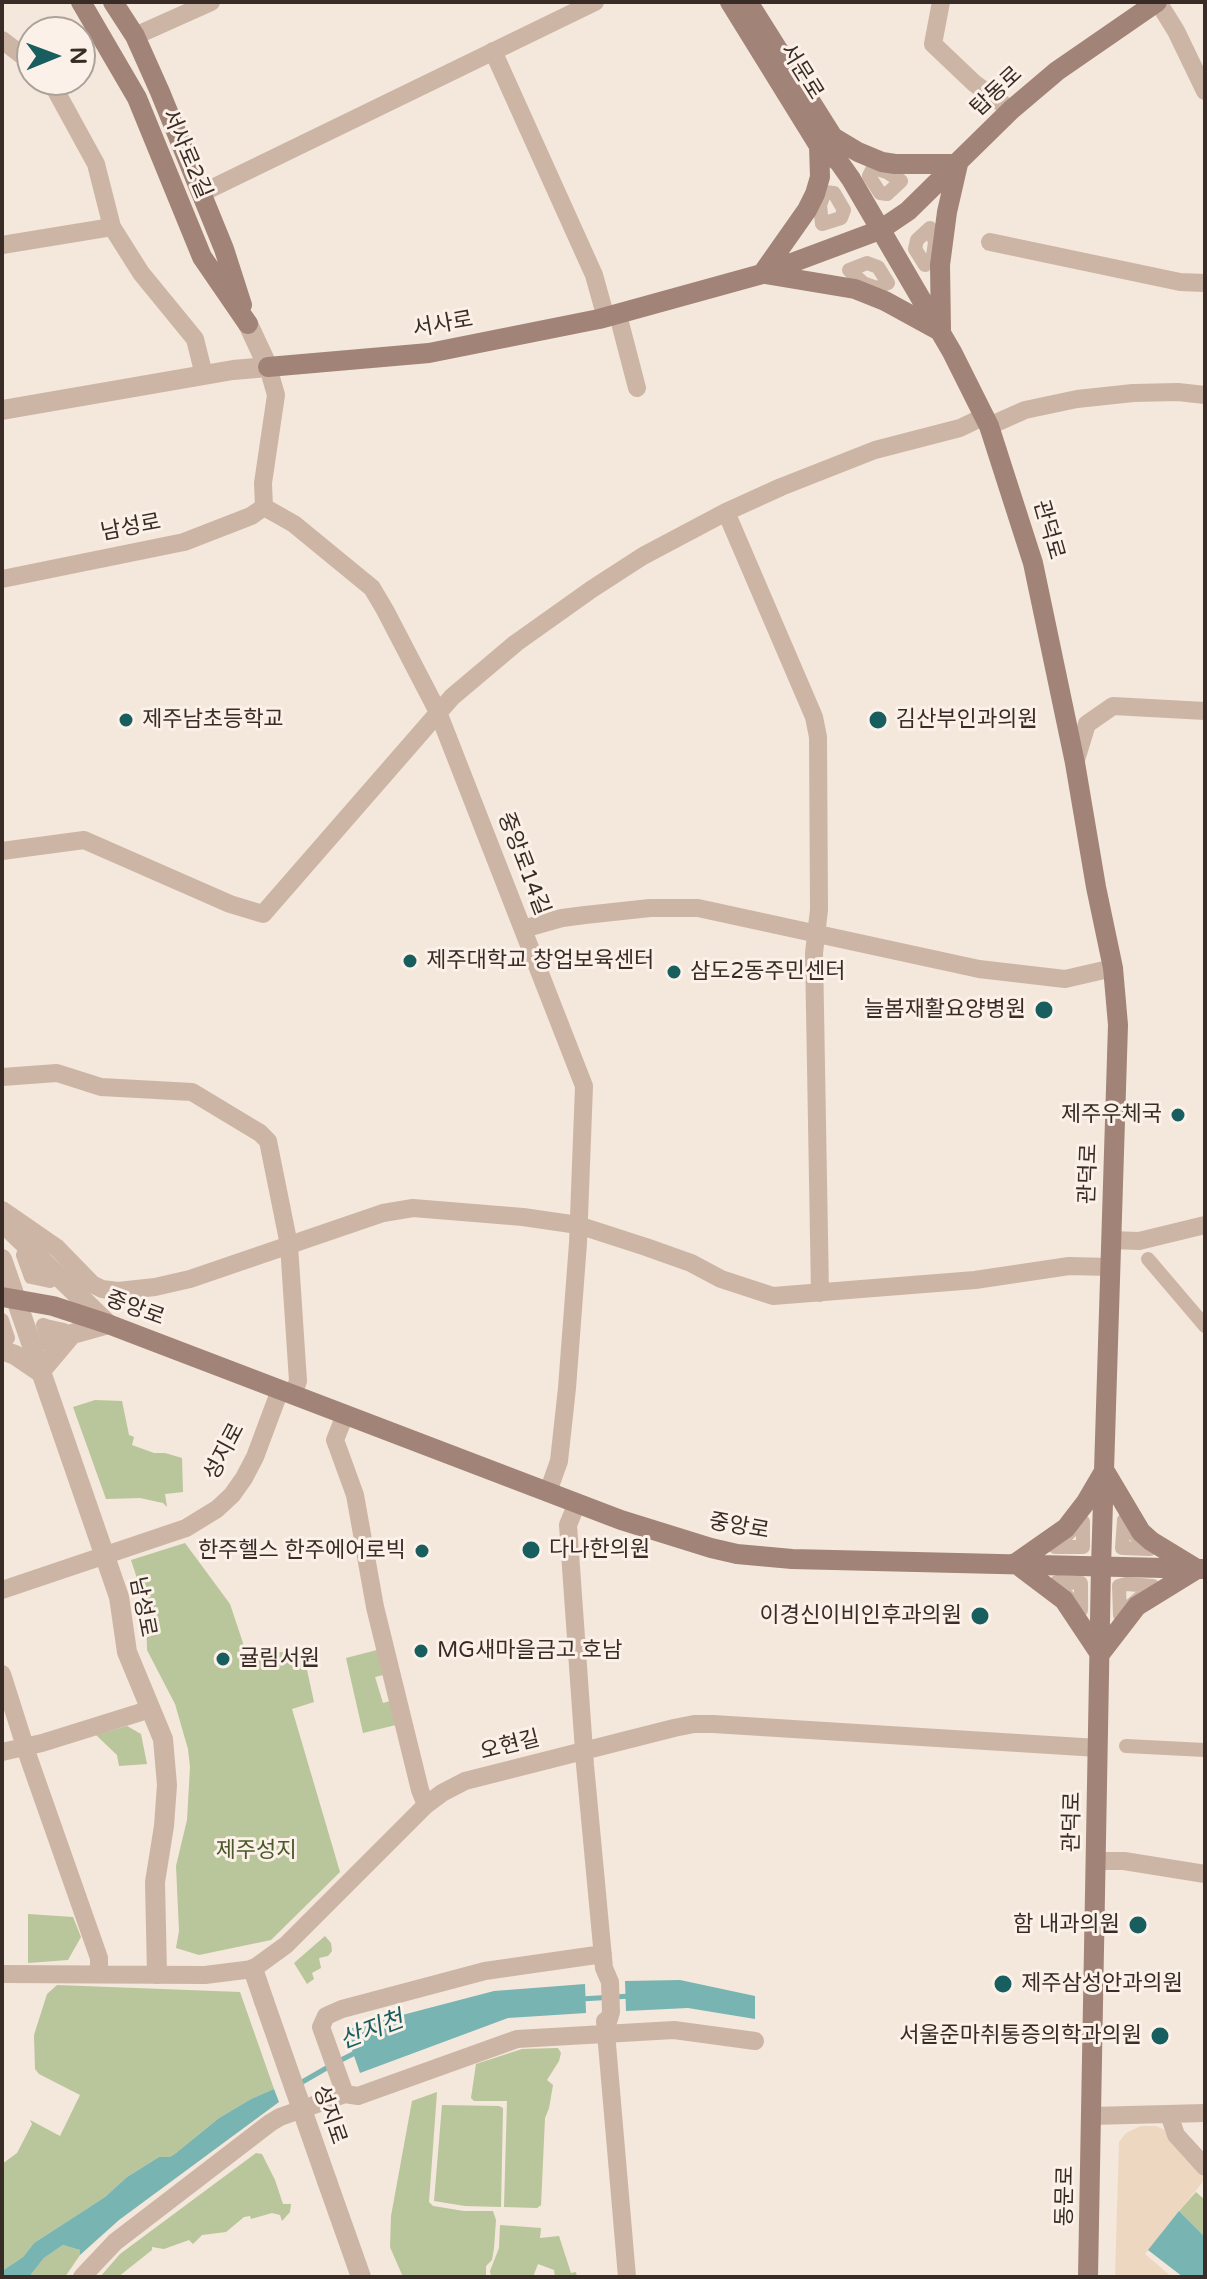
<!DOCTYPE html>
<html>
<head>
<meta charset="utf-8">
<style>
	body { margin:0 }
	#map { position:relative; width:1207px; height:2279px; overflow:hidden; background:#f4e7db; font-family:"Varela Round",sans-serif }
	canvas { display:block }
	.frame { position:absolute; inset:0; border:4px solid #392c27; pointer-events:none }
	.north { position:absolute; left:16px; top:16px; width:80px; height:80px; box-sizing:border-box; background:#fbf1e8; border:2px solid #ada29b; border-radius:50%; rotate:89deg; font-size:22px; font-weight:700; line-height:32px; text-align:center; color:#392c27 }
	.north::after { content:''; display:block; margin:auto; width:28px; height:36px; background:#195e5e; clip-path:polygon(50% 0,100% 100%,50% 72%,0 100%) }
</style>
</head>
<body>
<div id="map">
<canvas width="1207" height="2279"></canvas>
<div class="frame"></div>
<div class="north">N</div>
</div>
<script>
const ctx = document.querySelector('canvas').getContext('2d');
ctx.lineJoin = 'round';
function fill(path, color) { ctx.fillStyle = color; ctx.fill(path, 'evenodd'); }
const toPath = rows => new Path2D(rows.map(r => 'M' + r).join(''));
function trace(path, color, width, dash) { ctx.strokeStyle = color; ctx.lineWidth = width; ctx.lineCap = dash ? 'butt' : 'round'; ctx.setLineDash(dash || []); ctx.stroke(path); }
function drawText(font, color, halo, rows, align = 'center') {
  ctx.font = font + ' "Varela Round","Noto Sans KR",sans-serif'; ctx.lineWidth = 6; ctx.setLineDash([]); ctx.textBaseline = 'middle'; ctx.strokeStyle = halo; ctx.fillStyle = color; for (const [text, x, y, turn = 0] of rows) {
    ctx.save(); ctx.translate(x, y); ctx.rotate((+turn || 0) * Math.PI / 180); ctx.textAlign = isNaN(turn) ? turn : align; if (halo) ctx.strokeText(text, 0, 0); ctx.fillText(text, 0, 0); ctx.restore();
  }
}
fill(toPath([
	[95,1400,122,1401,129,1435,134,1437,132,1445,154,1453,165,1453,182,1458,183,1492,165,1494,167,1507,163,1503,140,1498,106,1499,73,1407],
	[185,1543,230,1604,246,1652,251,1655,262,1654,292,1651,302,1647,314,1702,292,1709,340,1872,271,1940,199,1955,176,1948,179,1931,176,1866,187,1820,190,1767,188,1749,175,1704,147,1650,146,1606,131,1560],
	[377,1650,383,1675,375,1677,383,1703,390,1701,396,1725,363,1733,346,1658],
	[127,1726,141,1734,147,1764,119,1766,117,1755,96,1735],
	[28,1914,73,1917,81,1937,68,1960,28,1963],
	[325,1936,331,1943,332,1951,328,1956,319,1958,321,1968,312,1973,314,1979,307,1984,294,1963],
	[57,1985,240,1992,274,2089,251,2099,219,2118,176,2153,170,2157,159,2157,127,2177,105,2197,34,2243,23,2257,2,2271,2,2164,17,2153,32,2124,30,2120,60,2136,80,2095,39,2074,35,2069,34,2035,47,1994],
	[522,2049,558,2048,561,2053,559,2061,547,2080,553,2085,549,2108,545,2118,541,2205,537,2208,504,2207,507,2101,474,2101,471,2098,476,2064],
	[437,2092,429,2202,433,2206,464,2211,493,2211,496,2220,494,2248,492,2260,486,2266,486,2277,403,2277,390,2247,391,2216,412,2101],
	[442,2105,499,2106,503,2108,501,2207,465,2206,434,2201],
	[256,2153,262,2154,275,2180,283,2204,291,2204,290,2212,282,2221,280,2215,272,2213,251,2219,250,2216,244,2217,226,2232,202,2235,193,2244,189,2240,164,2249,152,2247,152,2250,118,2277,100,2277,120,2254],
	[1196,2192,1205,2200,1205,2237,1179,2211],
	[500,2225,541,2228,540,2238,559,2236,571,2273,576,2272,577,2277,555,2277,554,2270,538,2264,533,2277,491,2277,490,2271,499,2248],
	[63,2245,80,2250,80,2255,65,2277,29,2277,44,2258]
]), '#b9c59a');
fill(toPath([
	[1141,2126,1156,2126,1165,2130,1170,2141,1205,2179,1145,2254,1172,2277,1115,2277,1119,2142,1126,2133]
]), '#edd7c1');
fill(toPath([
	[680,1980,755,1996,755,2019,688,2008,626,2011,625,1981],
	[585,1984,586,2013,508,2018,360,2073,345,2030,494,1991],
	[274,2089,279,2102,119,2220,80,2255,80,2250,63,2245,44,2258,29,2277,2,2277,2,2271,23,2257,34,2243,105,2197,127,2177,159,2157,170,2157,176,2153,219,2118,251,2099],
	[1179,2211,1205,2237,1205,2277,1183,2277,1148,2250]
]), '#77b4b2');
trace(toPath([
	[581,1999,631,1996],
	[339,2061,359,2051],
	[297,2085,330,2066]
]), '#77b4b2', 5);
trace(toPath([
	[873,168,887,172,901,181,887,194,880,193,869,176,873,168],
	[825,192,834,193,844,210,841,218,822,224,820,205,825,192],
	[930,228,935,242,933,256,925,265,915,249,917,240,930,228],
	[867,263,878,267,888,283,877,288,863,283,849,270,867,263],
	[23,1255,24,1255,50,1281,31,1277,23,1255],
	[1148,1259,1205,1326],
	[2,1320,8,1338,2,1336],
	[43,1325,46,1326,64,1330,49,1345,43,1325],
	[1124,1520,1136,1536,1150,1549,1122,1548,1124,1520],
	[1081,1521,1083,1522,1083,1547,1055,1547,1081,1521],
	[1057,1582,1081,1583,1081,1610,1056,1584,1057,1582],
	[1126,1584,1153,1586,1120,1615,1119,1586,1126,1584],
	[1126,1746,1205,1750]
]), '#cdb5a6', 14);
trace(toPath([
	[941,2,933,44,974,83,1011,110],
	[1158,2,1176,31,1205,91],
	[135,36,211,2],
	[2,40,32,63],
	[493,51,594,275,606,318],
	[50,80,96,164,112,227,141,273,195,339,204,375],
	[202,193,595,2],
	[990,242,1180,282,1205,283],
	[2,245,112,227],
	[618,315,637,388],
	[989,426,1025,410,1077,399,1133,393,1178,392,1205,395],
	[264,507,294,524,372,588,385,610,438,712,584,1086,578,1243,567,1388,559,1461,548,1492],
	[264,507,263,483,276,395,268,367],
	[726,512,814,717,818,737,819,910,814,953,820,1293],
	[2,579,184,542,251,516,264,507],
	[1075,763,1087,724,1113,706,1205,711],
	[2,851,84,840,230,904,263,914,452,697,516,643,592,589,643,556,726,512,781,487,875,450,960,428,985,416],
	[523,929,562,918,585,915,650,908,698,908,979,969,1065,979,1113,968],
	[2,1077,57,1073,101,1087,192,1092,260,1133,268,1141,289,1245,298,1381,293,1395],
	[2,1210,57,1248,92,1284,102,1289,118,1291,155,1287,190,1279,383,1213,413,1208,523,1217,578,1225,646,1247,691,1263,721,1279,773,1296,975,1280,1069,1266,1110,1267],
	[1111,1240,1139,1241,1205,1225],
	[345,1415,335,1440,355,1495,375,1607,420,1790,426,1805],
	[577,1503,568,1525,585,1765,604,1968,610,1982,611,2012,607,2025],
	[2,1590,186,1528,217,1509,232,1495,244,1478,255,1457,280,1390],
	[2,1674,29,1759,99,1958,99,1974],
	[2,1752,42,1743,151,1709],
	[1096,1861,1124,1861,1205,1874],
	[603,1954,485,1971,342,2009,326,2016,321,2027,345,2094,358,2096,517,2039,674,2030,755,2041],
	[2,1974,205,1975,253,1969,286,1945,426,1805,442,1793,465,1781,674,1728,694,1724,713,1724,1098,1748],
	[605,2021,627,2277],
	[1169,2114,1176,2135,1205,2167],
	[1091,2116,1205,2113],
	[82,2277,115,2242,270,2123,280,2117,345,2094]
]), '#cdb5a6', 18);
trace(toPath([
	[2,410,233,370,268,367,248,324],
	[2,1222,108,1324],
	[2,1259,119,1597,127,1652,163,1739,167,1785,164,1826,155,1882,157,1974],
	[2,1350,15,1355,40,1372,72,1334,108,1324],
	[253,1969,264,2001],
	[327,2181,361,2277]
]), '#cdb5a6', 20);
trace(toPath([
	[81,2,137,98,202,257,248,324],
	[113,2,135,36,160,92,224,249,242,305],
	[730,2,819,146,839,162,851,179,952,352,989,426,1033,563,1075,763,1096,887,1113,968,1118,1025,1101,1566,1088,2277],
	[748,2,833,137,839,162],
	[833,137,858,152,882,162,895,164,958,164],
	[762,274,807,210,815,194,820,177,819,146],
	[765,274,855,289,885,301,938,330],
	[941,330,940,265,947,212,958,164],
	[268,367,429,353,599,319,762,274,880,230,908,211,1011,110,1057,71,1157,2],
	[2,1297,53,1306,108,1324,621,1520,711,1548,737,1554,792,1559,1205,1569],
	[1015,1563,1064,1600,1100,1654,1137,1606,1197,1569,1151,1541,1141,1532,1106,1473],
	[1016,1563,1066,1528,1086,1502,1103,1473]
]), '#a18377', 20);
trace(toPath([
	[264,2001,327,2181]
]), '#cdb5a6', 20);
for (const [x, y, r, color] of [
	[126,720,8,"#195e5e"],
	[878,720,10,"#195e5e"],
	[410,961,8,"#195e5e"],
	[674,972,8,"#195e5e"],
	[1044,1010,10,"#195e5e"],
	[1178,1115,8,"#195e5e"],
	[531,1550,10,"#195e5e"],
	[422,1551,8,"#195e5e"],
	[980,1616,10,"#195e5e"],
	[421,1651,8,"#195e5e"],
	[223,1659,8,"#195e5e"],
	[1138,1925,10,"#195e5e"],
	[1003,1984,10,"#195e5e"],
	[1160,2036,10,"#195e5e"]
]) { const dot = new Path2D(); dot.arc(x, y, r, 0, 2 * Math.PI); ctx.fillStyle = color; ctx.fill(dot); trace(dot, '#fbf1e8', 3); }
drawText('22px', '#392c27', '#fbf1e8', [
	["서문로",801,72,58],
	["탑동로",997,92,-43],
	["서사로2길",186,154,67],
	["서사로",443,325,-10],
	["남성로",131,528,-11],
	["관덕로",1048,530,74],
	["중앙로14길",523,864,69],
	["관덕로",1089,1174,-88],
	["중앙로",135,1309,20],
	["성지로",225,1452,-62],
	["중앙로",739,1527,10],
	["남성로",142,1607,79],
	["오현길",510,1746,-14],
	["관덕로",1073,1822,-89],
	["성지로",329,2115,71],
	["동문로",1066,2196,-89]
]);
drawText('22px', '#392c27', '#fbf1e8', [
	["제주남초등학교",142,720],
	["김산부인과의원",896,720],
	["제주대학교 창업보육센터",426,961],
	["삼도2동주민센터",690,972],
	["늘봄재활요양병원",1026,1010,"right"],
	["제주우체국",1162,1115,"right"],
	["다나한의원",549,1550],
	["한주헬스 한주에어로빅",406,1551,"right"],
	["이경신이비인후과의원",962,1616,"right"],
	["MG새마을금고 호남",437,1651],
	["귤림서원",239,1659],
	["함 내과의원",1120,1925,"right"],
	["제주삼성안과의원",1021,1984],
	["서울준마취통증의학과의원",1142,2036,"right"]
], 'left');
drawText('22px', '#4b5929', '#fbf1e8', [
	["제주성지",256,1851]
]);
drawText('italic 24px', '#195e5e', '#fbf1e8', [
	["산지천",372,2031,-21]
]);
</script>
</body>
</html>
